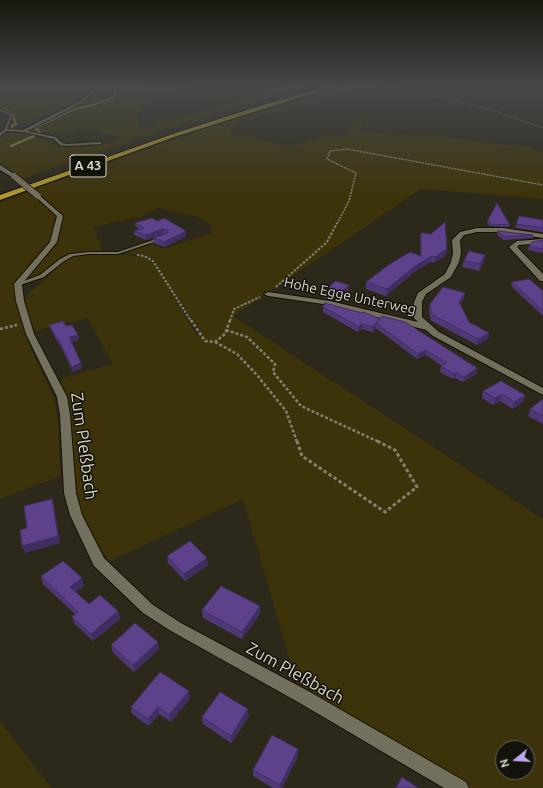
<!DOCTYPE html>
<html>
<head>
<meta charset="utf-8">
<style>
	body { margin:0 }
	#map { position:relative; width:543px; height:788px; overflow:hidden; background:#2d291a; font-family:Ubuntu,sans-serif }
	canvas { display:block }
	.north { position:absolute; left:495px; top:740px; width:40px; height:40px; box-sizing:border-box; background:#13120b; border:1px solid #616057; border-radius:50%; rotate:252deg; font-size:11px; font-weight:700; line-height:16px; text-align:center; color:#d6d4ca }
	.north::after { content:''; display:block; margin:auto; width:14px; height:18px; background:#c1a8f3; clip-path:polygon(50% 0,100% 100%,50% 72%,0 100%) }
</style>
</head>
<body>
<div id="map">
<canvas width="543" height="788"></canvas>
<div class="north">N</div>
</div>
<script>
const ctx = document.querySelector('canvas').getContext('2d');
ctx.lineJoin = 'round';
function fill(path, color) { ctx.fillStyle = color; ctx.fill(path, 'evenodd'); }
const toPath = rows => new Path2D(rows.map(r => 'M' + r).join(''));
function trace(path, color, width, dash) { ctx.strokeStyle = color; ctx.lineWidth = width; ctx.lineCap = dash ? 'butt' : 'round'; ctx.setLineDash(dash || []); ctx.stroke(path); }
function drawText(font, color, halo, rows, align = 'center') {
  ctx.font = font + ' Ubuntu,sans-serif'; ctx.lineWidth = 3; ctx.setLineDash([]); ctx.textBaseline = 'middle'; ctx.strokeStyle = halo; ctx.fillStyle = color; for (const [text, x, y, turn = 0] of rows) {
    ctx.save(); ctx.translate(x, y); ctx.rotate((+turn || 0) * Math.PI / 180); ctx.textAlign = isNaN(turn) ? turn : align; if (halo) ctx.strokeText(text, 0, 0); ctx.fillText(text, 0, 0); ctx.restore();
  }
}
fill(toPath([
	[0,86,98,86,60,108,22,124,7,128,12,117,11,114,0,110],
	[101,86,197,87,161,97,150,102,141,109,139,114,138,118,139,130,286,86,311,86,220,111,21,179,0,165,0,139,7,129,32,128,84,101],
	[77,128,90,129,122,138,95,146,61,147,35,137,51,131,54,134,74,130],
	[344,86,390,86,396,88,382,86,258,116,235,124,228,132,290,146,329,136,359,133,348,132,354,118,358,117,363,119,360,132,442,137,529,147,543,151,543,199,421,189,233,316,543,519,543,788,468,788,299,691,243,499,109,561,92,535,80,513,72,474,68,414,61,379,113,364,88,318,35,331,26,312,25,300,29,293,53,272,63,260,72,256,104,253,143,257,151,261,157,267,197,336,202,333,171,289,154,260,144,255,121,253,151,243,164,249,212,233,211,224,198,217,158,208,142,216,93,227,103,252,72,254,60,259,40,276,24,282,35,265,55,242,62,216,35,189,210,127],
	[503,748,527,748,527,772,503,772],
	[27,193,33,197,38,196,59,216,51,242,16,285,17,303,22,324,30,347,54,398,58,422,60,476,0,499,0,203],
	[0,721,51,788,0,788]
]), '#3d330b');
trace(toPath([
	[4,109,13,115,16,124,12,126,12,129],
	[40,133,36,128,38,126,74,109,94,105,112,98,116,94,114,89,120,86],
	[11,146,34,136]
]), '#8f8146', 2);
const lane = toPath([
	[99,86,101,86,82,103,27,131,56,137,62,143,67,144,100,142,102,143,101,144,67,146,60,145,54,139,24,132,6,131,0,136,0,133,4,130,10,117,9,115,0,111,0,109,11,114,12,117,7,129,23,130,80,101,99,86],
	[159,238,163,239,118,254,89,254,73,256,64,261,44,277,20,285,18,285,16,284,40,275,60,259,70,254,89,252,118,252,159,238]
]);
const street = toPath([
	[0,165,2,166,17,176,12,177,0,170,0,165],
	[38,194,63,216,57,242,22,284,24,301,34,334,67,397,70,415,76,493,82,515,104,558,153,605,181,623,310,692,466,782,469,788,444,788,298,702,171,631,143,613,94,566,70,515,64,493,60,415,57,397,26,334,16,301,14,284,50,242,57,216,36,197,36,195,38,194],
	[477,228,503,228,543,234,543,238,503,232,477,232,464,235,460,240,461,253,459,262,451,277,426,294,422,302,422,317,439,332,543,388,543,395,433,336,426,330,330,305,268,296,264,294,268,292,330,301,418,322,414,318,413,311,414,302,418,293,445,274,451,262,453,253,452,240,460,232,477,228],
	[543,239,543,243,519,245,517,247,543,274,543,281,540,281,509,247,517,241,543,239]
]);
const highway = toPath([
	[329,86,337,86,177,136,0,200,0,195,173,134,266,104,329,86]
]);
trace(lane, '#151104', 2);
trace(street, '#151104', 2);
trace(highway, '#151104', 2);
trace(toPath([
	[387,86,489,109,543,128]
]), '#838073', 1, [1.5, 1]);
trace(toPath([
	[337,224,349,201,356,173,327,159,330,151,347,149,543,185]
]), '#838073', 1.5, [2, 1]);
trace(toPath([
	[137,255,144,256,153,261,191,321],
	[276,287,327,242,337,223],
	[230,321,234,309,260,297]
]), '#838073', 2, [2.5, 1.5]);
trace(toPath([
	[191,320,205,341,215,342,225,334,230,320],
	[0,329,17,325],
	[226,330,247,337,275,364,273,372,301,406,379,442],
	[215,342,237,354,257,375,286,411,297,442]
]), '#838073', 2.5, [3, 2]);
trace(toPath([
	[297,441,302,456,385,512,417,487,395,450,377,441]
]), '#838073', 3, [3.5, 2.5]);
fill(lane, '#74705e');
fill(street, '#74705e');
fill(highway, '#af962f');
const streetBridge = toPath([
	[14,176,38,196]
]);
trace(streetBridge, '#151104', 7, []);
trace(streetBridge, '#74705e', 6);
fill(toPath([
	[519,216,543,220,543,232,515,228],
	[488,220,510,225,509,227,490,226,487,223],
	[157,221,186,231,186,236,165,247,154,243,153,238,165,234,163,234,146,240,134,235,134,231,139,229,136,227,135,223],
	[498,231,533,235,533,238,503,240,497,234],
	[421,233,446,255,434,263,431,262,414,272,386,296,366,289,366,282,421,256,420,239],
	[543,240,543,253,528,250,529,246],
	[485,255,484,261,479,271,462,267,464,261],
	[512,282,543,291,543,316,511,286],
	[325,291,348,291,338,301,324,298],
	[464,298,460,304,469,322,489,333,488,339,477,345,432,321,430,317,429,309,430,304],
	[323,307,362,313,476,374,463,382,455,378,453,379,440,372,441,366,442,366,426,355,417,359,376,328,373,332,362,329,358,332,323,312],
	[49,325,66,326,78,335,79,340,72,342,81,363,82,368,73,372,60,345,59,345,51,330],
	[483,391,525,395,523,402,513,409,500,401,493,405,482,398],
	[543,399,543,424,528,416,530,409],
	[167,556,208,565,185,581,168,563],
	[41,576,84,586,75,592,89,604,118,611,120,619,93,641,75,624,72,617,75,614,43,584],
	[202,610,260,614,242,639,203,618],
	[111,645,159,649,134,672,113,653],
	[190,698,171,722,159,714,149,726,132,714,131,707],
	[249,716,231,743,203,724,202,717],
	[298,756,282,788,273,788,253,776,253,770]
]), '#503877');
fill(toPath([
	[163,229,163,234,146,240,146,235],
	[186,231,186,236,165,247,164,242],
	[447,249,446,255,434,263,435,257],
	[485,255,484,261,479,271,480,264],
	[432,256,431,262,414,272,386,296,387,289,415,266],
	[349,285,348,291,338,301,338,295],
	[465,293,464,298,458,307,459,302],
	[376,323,376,328,373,332,373,327],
	[363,324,362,329,358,332,358,326],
	[489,333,488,339,477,345,478,339],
	[78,335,79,340,71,342,69,337],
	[58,340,59,340,60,345,59,345],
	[426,350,426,355,417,359,418,354],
	[81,363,82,368,73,372,72,367],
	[477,368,476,374,463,382,464,377],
	[456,372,455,378,453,379,454,374],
	[502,394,500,401,493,405,495,398],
	[525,395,523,402,513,409,514,402],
	[52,499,54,506,60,543,25,553,22,546],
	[207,558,208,565,185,581,184,574],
	[82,578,84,586,72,595,70,587],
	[260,606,260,614,242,639,242,632],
	[118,611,120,619,93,641,91,634],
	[158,642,159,649,134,672,133,665],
	[189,691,190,698,171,722,169,715],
	[158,707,159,714,149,726,148,719],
	[248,709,249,716,231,743,231,736],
	[298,749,298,756,282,788,280,788,280,785]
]), '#412e61');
const building = toPath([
	[497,203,510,225,491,224,488,220,497,203],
	[519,216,543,220,543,228,516,224,519,216],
	[152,218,157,221,164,218,186,231,164,242,153,238,168,233,168,230,163,229,146,235,134,231,144,228,135,223,152,218],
	[445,222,447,249,435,257,432,256,415,266,387,289,366,282,390,264,410,252,421,256,421,233,431,234,445,222],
	[498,231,533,235,504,237,498,231],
	[543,240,543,249,529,246,532,242,543,240],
	[469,251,485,255,480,264,464,261,469,251],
	[529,279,543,291,543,311,512,282,529,279],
	[335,281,349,285,338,295,325,291,335,281],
	[443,287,465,293,459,302,469,322,489,333,478,339,433,315,431,311,430,304,443,287],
	[325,303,362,313,364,312,380,319,373,327,363,324,358,326,323,307,325,303],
	[382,316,405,322,477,368,464,377,456,372,454,374,441,366,447,363,426,350,418,354,376,323,382,316],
	[63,321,66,326,72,325,78,335,69,337,81,363,72,367,59,340,58,340,49,325,63,321],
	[501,381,525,395,514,402,502,394,495,398,483,391,501,381],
	[543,399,543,416,530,409,543,399],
	[52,499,58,536,22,546,20,530,27,528,24,506,52,499],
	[190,541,207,558,184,574,167,556,190,541],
	[63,561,82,578,70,587,89,604,100,595,118,611,91,634,72,617,78,612,41,576,63,561],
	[221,586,260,606,242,632,202,610,221,586],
	[135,623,158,642,133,665,111,645,135,623],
	[160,672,189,691,169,715,158,707,148,719,131,707,160,672],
	[220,692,248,709,231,736,202,717,220,692],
	[272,735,298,749,280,785,253,770,272,735],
	[402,777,418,788,396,788,402,777]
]);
fill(building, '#5d418a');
trace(building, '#412e61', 1);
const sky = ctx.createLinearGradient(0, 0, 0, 196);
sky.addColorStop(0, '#19170e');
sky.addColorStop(0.44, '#464949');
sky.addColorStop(1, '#46494900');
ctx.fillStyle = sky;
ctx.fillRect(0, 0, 543, 196);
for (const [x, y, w] of [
	[88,166,36]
]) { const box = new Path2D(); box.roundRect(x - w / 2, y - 11, w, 22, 3); ctx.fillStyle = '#13120b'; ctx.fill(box); trace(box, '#d6d4ca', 1); }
drawText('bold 13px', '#d6d4ca', null, [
	["A 43",88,166]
]);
drawText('14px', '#d6d4ca', '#13120b', [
	["Hohe Egge Unterweg",350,296,12]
]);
drawText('17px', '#d6d4ca', '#13120b', [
	["Zum Pleßbach",84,446,82],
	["Zum Pleßbach",295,673,29]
]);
</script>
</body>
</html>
